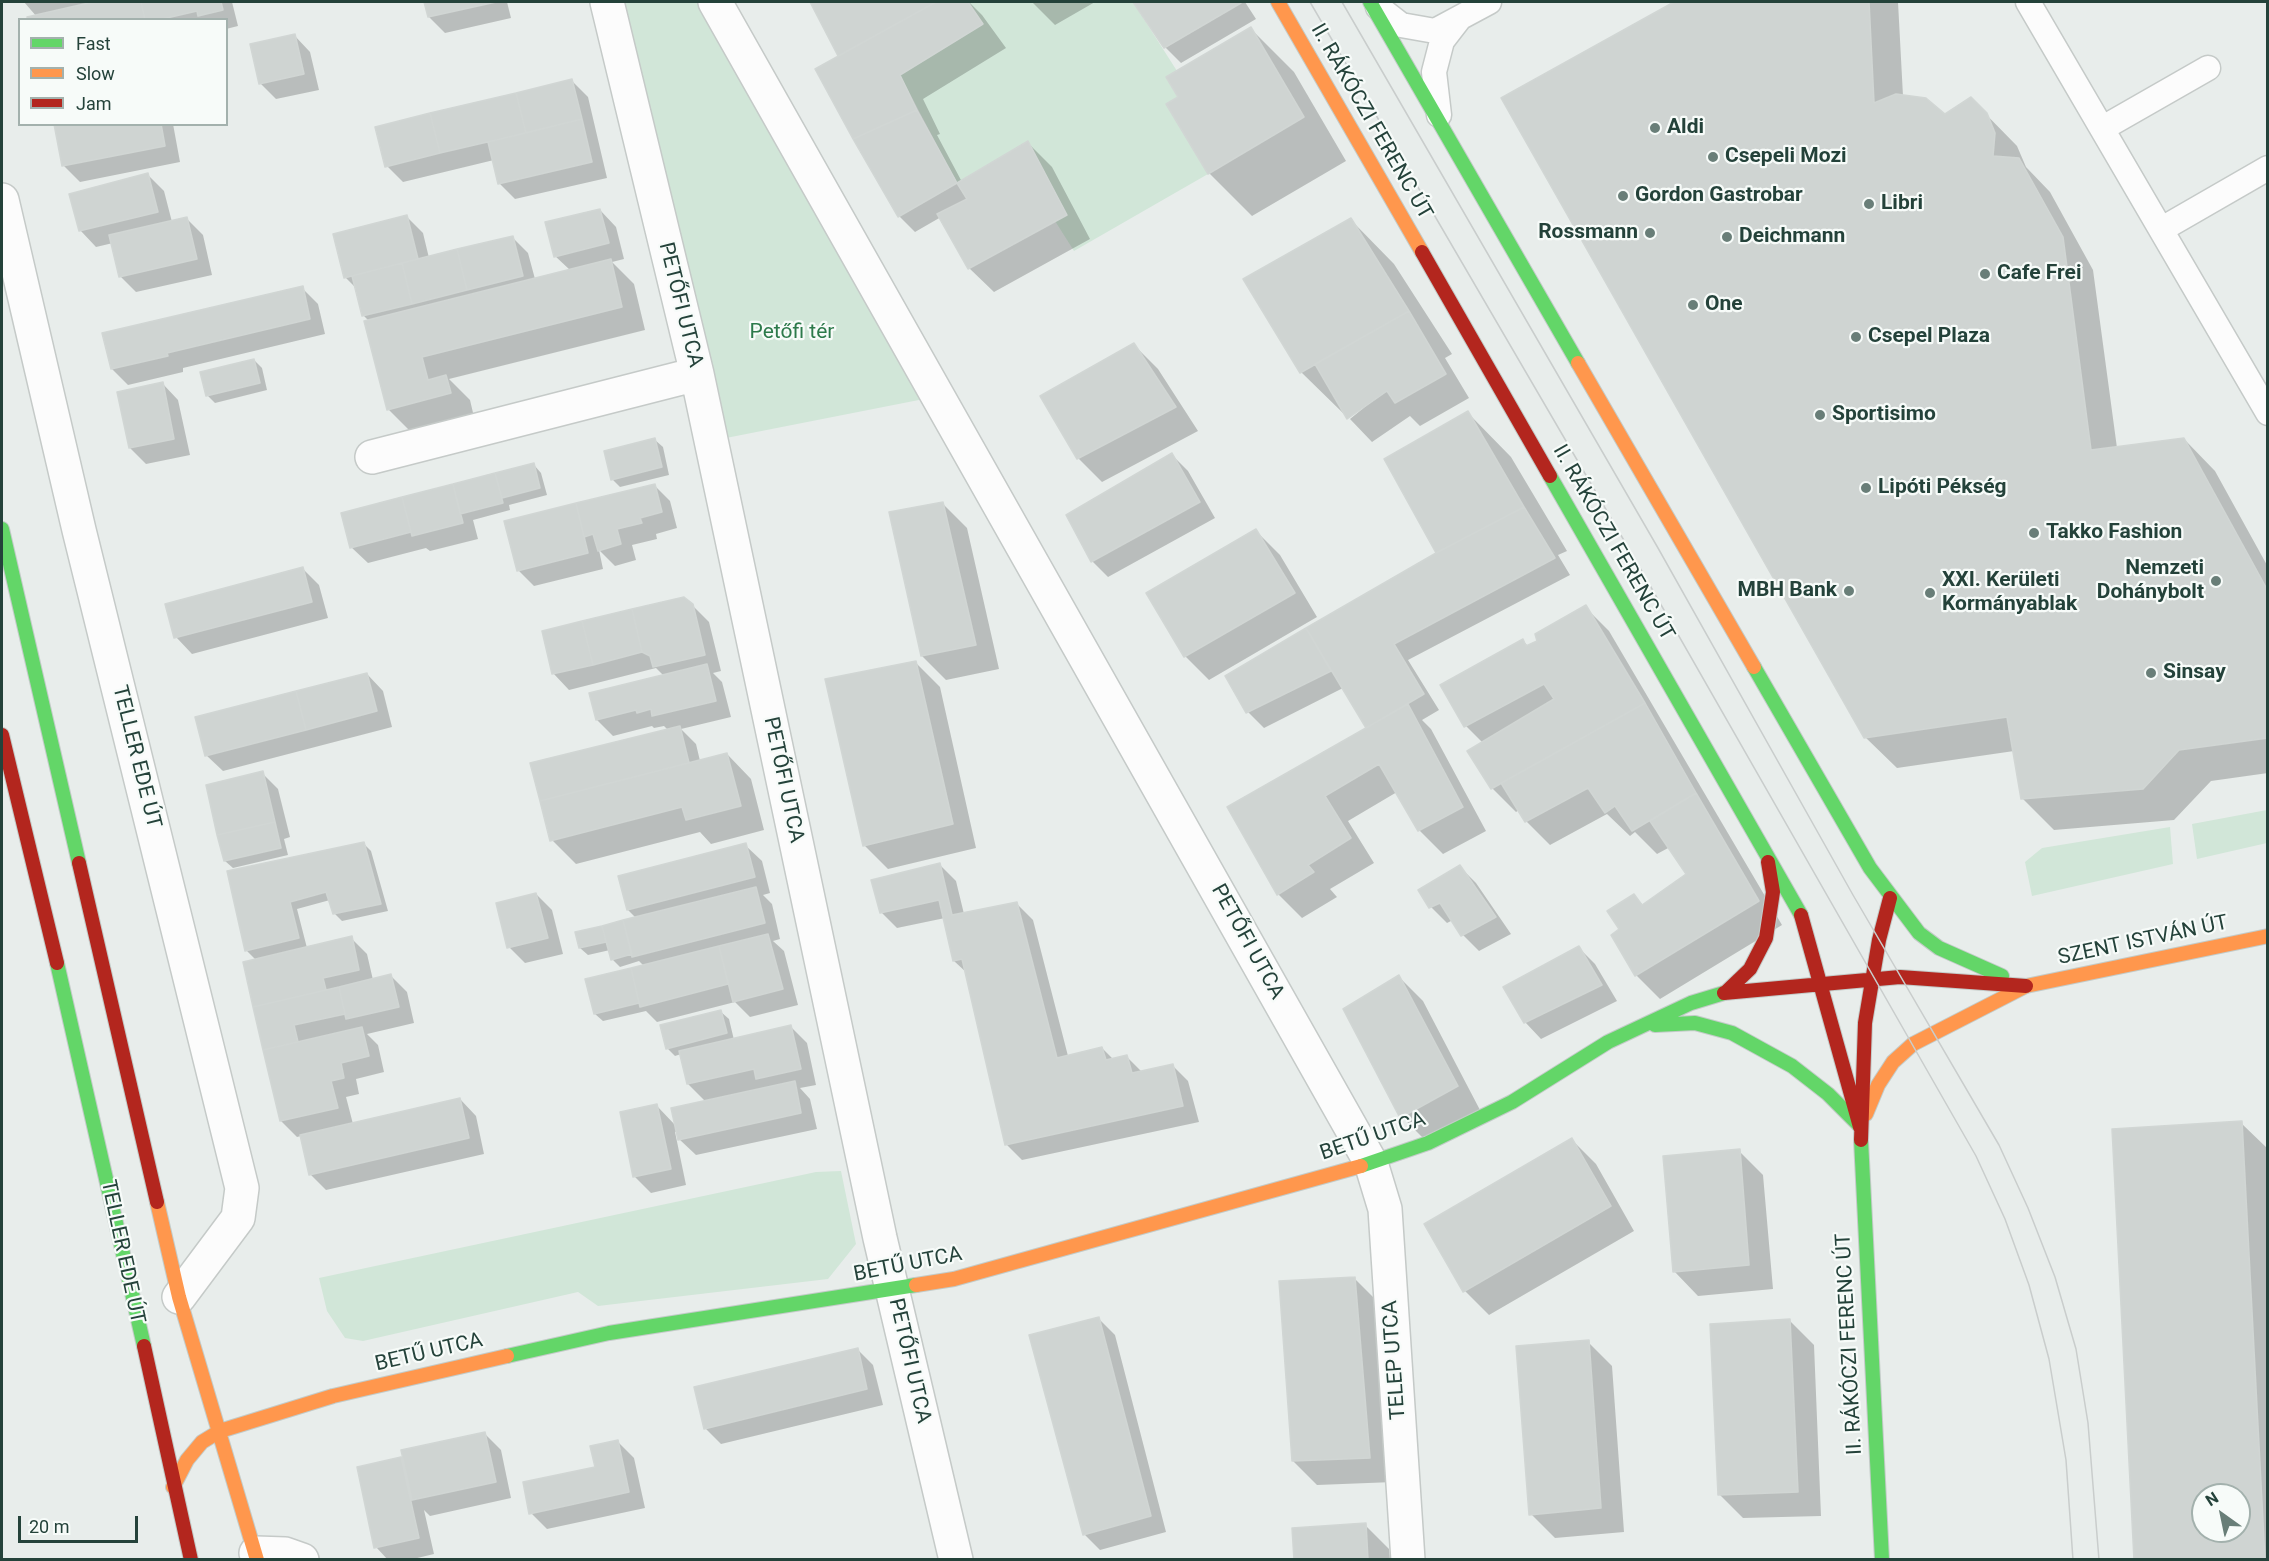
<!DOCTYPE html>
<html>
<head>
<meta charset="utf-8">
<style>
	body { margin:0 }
	#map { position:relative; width:2269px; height:1561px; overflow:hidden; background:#e8edeb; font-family:Roboto,sans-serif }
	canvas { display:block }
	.frame { position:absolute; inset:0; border:3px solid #24423a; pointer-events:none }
	.legend { position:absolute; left:18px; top:18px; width:210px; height:108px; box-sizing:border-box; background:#f7fbf9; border:2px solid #a3b1ad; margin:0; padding:8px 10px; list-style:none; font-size:18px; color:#24423a }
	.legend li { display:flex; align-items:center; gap:12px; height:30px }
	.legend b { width:30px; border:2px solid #a3b1ad }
	.north { position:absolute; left:2191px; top:1483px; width:60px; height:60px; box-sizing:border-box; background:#f7fbf9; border:2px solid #a3b1ad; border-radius:50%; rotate:327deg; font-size:16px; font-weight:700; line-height:24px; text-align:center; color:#24423a }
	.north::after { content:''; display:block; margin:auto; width:21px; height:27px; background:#697e78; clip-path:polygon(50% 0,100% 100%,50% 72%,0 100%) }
	.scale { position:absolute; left:18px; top:1516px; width:120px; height:27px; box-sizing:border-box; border:3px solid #24423a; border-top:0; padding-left:8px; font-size:18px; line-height:21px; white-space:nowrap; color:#24423a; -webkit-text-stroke:4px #f7fbf9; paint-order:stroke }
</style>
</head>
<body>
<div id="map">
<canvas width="2269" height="1561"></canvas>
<div class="frame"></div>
<ul class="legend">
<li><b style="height:8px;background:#63d668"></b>Fast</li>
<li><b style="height:8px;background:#ff974d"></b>Slow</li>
<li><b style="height:8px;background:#b3261e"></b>Jam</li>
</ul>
<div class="north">N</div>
<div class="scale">20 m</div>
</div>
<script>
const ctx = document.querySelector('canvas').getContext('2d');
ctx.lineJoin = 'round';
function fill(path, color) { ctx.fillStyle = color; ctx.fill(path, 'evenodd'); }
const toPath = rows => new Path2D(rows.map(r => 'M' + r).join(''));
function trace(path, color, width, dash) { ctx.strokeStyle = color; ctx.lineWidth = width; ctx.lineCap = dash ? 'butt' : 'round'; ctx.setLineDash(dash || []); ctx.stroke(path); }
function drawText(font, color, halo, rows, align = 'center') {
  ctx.font = font + ' Roboto,sans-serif'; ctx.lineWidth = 4.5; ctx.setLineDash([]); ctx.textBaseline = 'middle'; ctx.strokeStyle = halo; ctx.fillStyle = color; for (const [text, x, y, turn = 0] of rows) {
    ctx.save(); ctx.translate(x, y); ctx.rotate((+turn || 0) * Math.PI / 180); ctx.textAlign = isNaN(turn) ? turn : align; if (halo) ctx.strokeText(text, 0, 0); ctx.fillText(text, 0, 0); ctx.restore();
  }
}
fill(toPath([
	[625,2,703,2,929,398,726,438],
	[968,2,1133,2,1177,71,1166,77,1178,97,1167,104,1208,174,1074,251,1055,221,1067,215,1028,141,957,183,900,75,983,24],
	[2267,810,2267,843,2197,859,2192,824],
	[2170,827,2173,864,2032,896,2025,862,2042,848],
	[841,1171,856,1244,828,1279,598,1306,578,1292,363,1341,345,1338,327,1311,319,1278,816,1172]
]), '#d1e6d8');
fill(toPath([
	[24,2,232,2,238,26,226,29,226,20,29,20,37,17],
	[426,2,507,2,511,18,445,33,429,17],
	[811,2,969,2,982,15,1006,48,923,99,940,134,937,135,962,182,1028,143,1052,167,1090,239,994,292,969,268,941,217,915,232,899,216,840,56],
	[1032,2,1095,2,1055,25],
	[1135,2,1245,2,1256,19,1181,63,1165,47],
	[1678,2,1898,2,1903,96,1945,116,1971,99,2017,146,2026,167,2050,192,2093,270,2117,448,2184,439,2215,471,2268,567,2268,773,2211,781,2174,820,2054,830,2023,799,2014,751,1897,768,1865,737,1503,98],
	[1250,28,1294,72,1346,161,1252,216,1209,173,1180,97],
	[294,35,310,52,319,90,276,99,260,83],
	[572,81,588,97,607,178,515,199,499,183,494,160,403,182,387,166],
	[56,124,173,124,180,162,80,182,64,166],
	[148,175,164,191,172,222,187,219,203,235,212,275,136,292,120,276,113,243,96,247,80,230],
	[600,210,616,227,624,259,612,262,634,284,645,330,449,379,470,400,474,417,412,433,388,409,369,321,363,315,357,289,345,277,407,217,423,233,429,258,512,237,528,253,535,279,570,270,555,256],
	[1351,220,1394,264,1452,354,1445,358,1469,398,1420,426,1410,416,1372,442,1350,419,1377,397,1345,415,1301,372],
	[302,288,318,304,325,334,183,368,183,372,128,385,112,369],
	[1134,345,1158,369,1198,431,1102,482,1078,458],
	[254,360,262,368,267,390,215,403,207,395],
	[162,383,178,400,190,455,146,464,130,448],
	[1468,413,1511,457,1567,551,1558,555,1570,575,1408,660,1439,710,1422,720,1431,729,1486,831,1443,854,1419,830,1397,792,1348,821,1374,863,1330,889,1337,897,1302,918,1278,894,1229,807,1367,728,1343,688,1264,728,1248,712,1227,676,1438,554],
	[655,440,663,447,669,475,620,487,612,479],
	[1172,455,1188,471,1215,518,1108,577,1092,561],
	[534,465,541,473,547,495,509,505,510,510,473,520,478,539,430,551,426,548,368,563,351,547,343,514],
	[654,485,670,501,677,528,656,534,657,539,632,545,636,560,615,566,599,550,603,569,534,586,518,570],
	[943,504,967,528,999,669,946,680,922,656],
	[1256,531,1280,555,1317,617,1209,680,1185,656],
	[303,569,319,585,328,618,192,654,176,637],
	[692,605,709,622,721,671,713,673,722,682,731,717,681,729,696,744,700,761,727,754,751,779,764,830,711,844,700,832,576,864,552,840,668,730,664,726,654,728,652,726,613,736,597,720,664,676,656,668,569,690,553,673],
	[1585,607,1609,631,1782,925,1660,999,1636,975,1621,930,1634,896,1644,906,1688,874,1670,847,1657,854,1635,832,1630,836,1607,814,1550,845,1526,821,1519,810,1516,812,1492,788,1483,743,1466,726,1442,686,1523,641,1528,646,1539,642],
	[916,663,940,687,976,848,888,869,864,845],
	[367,674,383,691,392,727,223,771,206,755],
	[262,773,278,789,290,837,284,839,288,855,233,868,225,861],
	[363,843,371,851,388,911,342,921,334,913,330,900,297,909,307,948,351,938,367,954,373,980,391,976,407,992,414,1023,367,1034,378,1045,384,1072,356,1079,359,1094,346,1097,353,1124,460,1099,476,1116,484,1154,326,1190,310,1174,301,1136,297,1137,281,1121,245,963,256,960,247,951,229,873],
	[745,845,762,861,770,893,763,895,772,904,780,939,773,941,784,951,798,1005,750,1017,735,1002,657,1022,646,1011,603,1021,595,1014,587,980,644,966,639,961,620,967,612,959,610,950,588,955,580,948,577,933,636,918,628,910],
	[940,865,956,881,964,914,1017,904,1033,920,1068,1056,1102,1048,1114,1060,1127,1057,1142,1072,1172,1065,1188,1081,1199,1122,1022,1160,1006,1144,967,973,954,961,945,918,897,928,881,912],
	[1460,867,1476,883,1511,934,1479,951,1463,935,1453,920,1447,923,1431,907],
	[536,894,552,910,563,954,525,963,509,947],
	[1579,948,1595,964,1617,1001,1541,1039,1525,1022],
	[1399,977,1423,1001,1480,1110,1426,1141,1402,1117],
	[721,1012,729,1019,734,1040,791,1027,807,1043,816,1085,800,1088,810,1099,817,1129,696,1155,679,1139,678,1131,675,1132,686,1185,651,1193,634,1176,657,1106,676,1126,706,1102,688,1084,681,1054,675,1056,667,1048],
	[2241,1123,2268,1149,2268,1560,2135,1560],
	[2203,1495,2239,1495,2239,1531,2203,1531],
	[1572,1140,1596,1164,1634,1231,1489,1315,1465,1291,1426,1225],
	[1739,1151,1763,1175,1773,1289,1698,1296,1674,1271],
	[1355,1279,1379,1303,1394,1482,1317,1485,1293,1461],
	[1099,1319,1115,1335,1166,1532,1100,1550,1084,1534],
	[1790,1321,1814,1345,1821,1516,1743,1518,1719,1494],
	[1588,1342,1612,1366,1624,1532,1555,1538,1531,1514],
	[857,1349,873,1365,883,1405,721,1444,705,1428],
	[485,1434,501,1450,511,1498,430,1516,424,1510,434,1554,409,1560,388,1560,376,1547,401,1459,406,1464],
	[618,1442,634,1458,645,1508,547,1529,531,1513,596,1468],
	[1365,1525,1389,1549,1390,1560,1296,1560]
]), '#0003');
const building = toPath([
	[93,2,141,2,145,20,28,20,27,17,93,2],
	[141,2,221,2,223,10,198,16,197,11,158,20,145,20,141,2],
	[424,2,496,2,428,17,424,2],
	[810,2,936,2,838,56,810,2],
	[936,2,968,2,983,24,900,75,917,110,853,139,815,69,936,2],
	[1133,2,1240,2,1241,3,1164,48,1133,2],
	[1674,2,1869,2,1874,103,1896,94,1926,98,1945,114,1971,97,1987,113,1995,133,1993,156,2019,158,2063,237,2091,450,2184,438,2268,591,2268,738,2179,750,2143,789,2021,799,2007,717,1864,738,1501,98,1674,2],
	[1251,27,1304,117,1208,174,1166,104,1178,97,1166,77,1251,27],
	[295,34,304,74,259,84,250,44,295,34],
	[572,79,582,119,526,133,516,93,572,79],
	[516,93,526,133,440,153,430,113,516,93],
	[917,110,957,183,898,217,853,139,917,110],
	[430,113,440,153,385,167,375,127,430,113],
	[582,119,592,162,498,184,488,142,582,119],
	[54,124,161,124,165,146,62,166,54,124],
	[1028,141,1067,215,968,269,937,214,967,199,957,183,1028,141],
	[148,173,158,212,79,231,69,194,148,173],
	[600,209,609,243,554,257,545,222,600,209],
	[407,215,418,259,344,278,333,234,407,215],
	[187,217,197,259,119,277,109,235,187,217],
	[1351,218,1409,311,1300,373,1243,279,1351,218],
	[513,236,523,276,467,290,457,249,513,236],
	[457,249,467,290,412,304,402,263,457,249],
	[611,259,622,307,422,357,428,380,446,375,451,393,387,410,364,321,611,259],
	[402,263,412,304,362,316,352,276,402,263],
	[303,286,310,319,167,353,168,356,111,369,102,333,303,286],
	[1409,311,1446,374,1395,403,1387,391,1347,419,1315,364,1409,311],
	[1134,343,1176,407,1077,459,1040,396,1134,343],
	[254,359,260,383,206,396,200,372,254,359],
	[163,382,174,439,129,448,117,392,163,382],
	[1468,411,1524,507,1436,553,1384,459,1468,411],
	[655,438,662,467,611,480,604,451,655,438],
	[1172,453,1200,502,1091,562,1066,515,1172,453],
	[534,463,540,488,502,498,495,473,534,463],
	[495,473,503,503,460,514,453,484,495,473],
	[453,484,463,523,412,536,402,497,453,484],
	[655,484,662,512,640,518,642,523,617,529,621,544,598,551,593,534,584,537,576,503,655,484],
	[402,497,411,532,350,548,341,513,402,497],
	[943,502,976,645,921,656,889,512,943,502],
	[576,503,588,553,517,571,504,521,576,503],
	[1524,507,1555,558,1394,644,1424,694,1366,728,1306,628,1436,553,1524,507],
	[1256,529,1295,593,1184,657,1146,593,1256,529],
	[303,567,312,602,174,638,165,604,303,567],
	[684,597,693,604,705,655,653,667,650,656,642,652,632,609,684,597],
	[1586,605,1645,703,1491,789,1467,751,1554,699,1544,684,1464,727,1440,685,1523,639,1526,646,1537,641,1535,634,1586,605],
	[632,609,642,652,593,665,582,621,632,609],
	[582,621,593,665,552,674,542,631,582,621],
	[1306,628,1331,671,1246,713,1225,676,1306,628],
	[916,661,953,824,863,846,825,679,916,661],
	[707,664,716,701,652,716,651,709,637,713,636,710,596,720,589,693,707,664],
	[367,673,377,711,306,730,296,691,367,673],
	[296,691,306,730,205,756,195,717,296,691],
	[1645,703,1696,793,1632,831,1615,806,1605,813,1588,788,1525,822,1501,783,1645,703],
	[1408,704,1463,807,1418,831,1379,764,1325,796,1351,838,1308,865,1314,872,1277,895,1227,807,1408,704],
	[680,726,689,763,540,801,530,763,680,726],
	[727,753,741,806,686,820,682,807,550,841,540,801,727,753],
	[263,771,275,822,217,835,206,785,263,771],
	[1696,793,1759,901,1635,976,1611,935,1619,929,1607,911,1634,894,1642,905,1686,874,1650,821,1696,793],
	[275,822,281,848,224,861,217,835,275,822],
	[364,842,381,904,333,914,326,892,290,902,299,938,245,951,227,871,364,842],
	[746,843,755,877,627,910,618,876,746,843],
	[940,863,952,915,1017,902,1057,1058,1102,1047,1106,1060,1127,1055,1132,1073,1173,1064,1183,1106,1005,1145,962,959,953,961,939,900,880,913,871,880,940,863],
	[1460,865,1496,917,1461,936,1440,903,1429,908,1418,890,1460,865],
	[756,887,765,923,632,957,623,920,756,887],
	[536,893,548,938,507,948,496,903,536,893],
	[623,920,632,954,611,960,602,926,623,920],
	[602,926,606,942,579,948,575,932,602,926],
	[768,934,783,989,733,1002,719,946,768,934],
	[352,936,359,970,323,978,326,990,253,1007,243,962,352,936],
	[719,946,728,984,640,1007,631,968,719,946],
	[1579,946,1602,985,1524,1023,1503,987,1579,946],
	[631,968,639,1003,594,1014,585,979,631,968],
	[391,974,399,1007,346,1019,339,987,391,974],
	[1399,975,1458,1086,1400,1118,1343,1009,1399,975],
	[339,987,345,1014,294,1025,298,1042,263,1050,253,1007,339,987],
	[721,1010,727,1033,666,1049,660,1025,721,1010],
	[791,1025,801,1069,756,1079,754,1069,687,1084,679,1051,791,1025],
	[362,1027,369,1056,341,1063,344,1078,331,1081,338,1108,280,1121,263,1050,362,1027],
	[795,1081,801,1113,678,1140,671,1108,795,1081],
	[460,1098,469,1138,309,1175,300,1135,460,1098],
	[657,1104,671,1169,633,1177,620,1112,657,1104],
	[2242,1121,2265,1560,2134,1560,2112,1129,2242,1121],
	[2203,1495,2239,1495,2239,1531,2203,1531,2203,1495],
	[1572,1138,1611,1206,1463,1292,1424,1224,1572,1138],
	[1740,1149,1749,1265,1673,1272,1663,1156,1740,1149],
	[1355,1277,1370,1458,1292,1461,1279,1281,1355,1277],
	[1099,1317,1151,1516,1083,1535,1029,1335,1099,1317],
	[1790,1319,1798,1492,1718,1495,1710,1324,1790,1319],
	[1589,1340,1601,1508,1529,1515,1516,1346,1589,1340],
	[858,1348,867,1389,704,1429,694,1387,858,1348],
	[485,1432,496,1482,412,1500,401,1450,485,1432],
	[618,1440,629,1492,529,1514,523,1482,595,1467,590,1446,618,1440],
	[401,1457,419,1538,374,1548,357,1467,401,1457],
	[1366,1523,1368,1560,1294,1560,1292,1528,1366,1523]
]);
fill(building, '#cfd4d2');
trace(building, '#d1d6d4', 1.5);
const lane = toPath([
	[2028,2,2268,413],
	[1378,7,1401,25,1435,31,1489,2],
	[1439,115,1434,72,1442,41,1459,19],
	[2103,128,2208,68],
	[2162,229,2268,168]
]);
const street = toPath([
	[607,2,697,374,880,1238,956,1560],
	[715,2,1371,1163,1385,1209,1408,1560],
	[2,200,79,530,242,1188,238,1218,179,1297],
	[372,457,697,374],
	[256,1553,285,1554,302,1560]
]);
const fast = toPath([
	[1370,2,1578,363],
	[1550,476,1801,915],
	[2,529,79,863],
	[1754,667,1870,868,1919,933,1939,948,2002,976],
	[57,963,144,1346],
	[1655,1025,1695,1023,1732,1033,1792,1066,1828,1094,1859,1125],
	[1861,1140,1882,1560],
	[1361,1166,1428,1143,1512,1102,1608,1042,1691,1003,1724,993],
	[507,1356,609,1333,916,1285]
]);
const slow = toPath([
	[1278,2,1422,252],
	[1578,363,1754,667],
	[1866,1114,1878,1085,1893,1062,1913,1044,2026,986,2268,936],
	[157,1202,179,1297,257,1560],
	[916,1285,954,1279,1361,1166],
	[173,1487,187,1460,202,1442,220,1431,333,1396,507,1356]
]);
const jam = toPath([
	[1422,252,1550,476],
	[2,735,57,963],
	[79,863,157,1202],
	[1801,915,1860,1127],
	[1726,992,1750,969,1766,938,1773,892,1768,862],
	[1724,993,1900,977,2026,986],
	[1861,1140,1865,1023,1879,940,1890,898],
	[144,1346,191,1560]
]);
trace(lane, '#c5cac8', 27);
trace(street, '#c5cac8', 36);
trace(fast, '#c3cbc8', 16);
trace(slow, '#c3cbc8', 16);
trace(jam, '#c3cbc8', 16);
trace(lane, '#fcfcfc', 24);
trace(street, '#fcfcfc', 33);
trace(fast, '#63d668', 14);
trace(slow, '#ff974d', 14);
trace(jam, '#b3261e', 14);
trace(toPath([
	[1310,2,1636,561,1976,1156,2005,1219,2029,1285,2049,1359,2066,1460,2073,1560],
	[1342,2,1658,548,1853,895,1999,1145,2028,1208,2055,1277,2076,1349,2088,1423,2099,1560]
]), '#c9cdcc', 1.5);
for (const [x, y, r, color] of [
	[1655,128,6,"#697e78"],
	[1713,157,6,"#697e78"],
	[1623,196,6,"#697e78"],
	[1869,204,6,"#697e78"],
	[1650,233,6,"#697e78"],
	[1727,237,6,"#697e78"],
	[1985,274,6,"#697e78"],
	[1693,305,6,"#697e78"],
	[1856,337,6,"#697e78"],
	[1820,415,6,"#697e78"],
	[1866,488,6,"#697e78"],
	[2034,533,6,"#697e78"],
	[2216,581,6,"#697e78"],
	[1849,591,6,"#697e78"],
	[1930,593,6,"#697e78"],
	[2151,673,6,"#697e78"]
]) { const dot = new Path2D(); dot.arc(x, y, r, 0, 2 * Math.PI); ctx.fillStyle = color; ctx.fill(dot); trace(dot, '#f7fbf9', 2); }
drawText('21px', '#24423a', '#f7fbf9', [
	["II. RÁKÓCZI FERENC ÚT",1371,122,60],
	["PETŐFI UTCA",680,305,76],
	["II. RÁKÓCZI FERENC ÚT",1613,543,60],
	["TELLER EDE ÚT",136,757,76],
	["PETŐFI UTCA",783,780,78],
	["SZENT ISTVÁN ÚT",2143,941,-12],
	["PETŐFI UTCA",1247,942,61],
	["BETŰ UTCA",1373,1137,-19],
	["TELLER EDE ÚT",122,1252,78],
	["BETŰ UTCA",908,1265,-11],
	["II. RÁKÓCZI FERENC ÚT",1850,1344,-93],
	["BETŰ UTCA",429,1353,-13],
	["TELEP UTCA",1395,1360,-94],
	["PETŐFI UTCA",909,1361,77]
]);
drawText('bold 21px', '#24423a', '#f7fbf9', [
	["Aldi",1667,128],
	["Csepeli Mozi",1725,157],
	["Gordon Gastrobar",1635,196],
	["Libri",1881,204],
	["Rossmann",1638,233,"right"],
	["Deichmann",1739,237],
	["Cafe Frei",1997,274],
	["One",1705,305],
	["Csepel Plaza",1868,337],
	["Sportisimo",1832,415],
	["Lipóti Pékség",1878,488],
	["Takko Fashion",2046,533],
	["Nemzeti",2204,569,"right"],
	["Dohánybolt",2204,593,"right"],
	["XXI. Kerületi",1942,581],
	["Kormányablak",1942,605],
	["MBH Bank",1837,591,"right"],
	["Sinsay",2163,673]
], 'left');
drawText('21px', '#2d7a4b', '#f7fbf9', [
	["Petőfi tér",792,333]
]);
</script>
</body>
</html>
